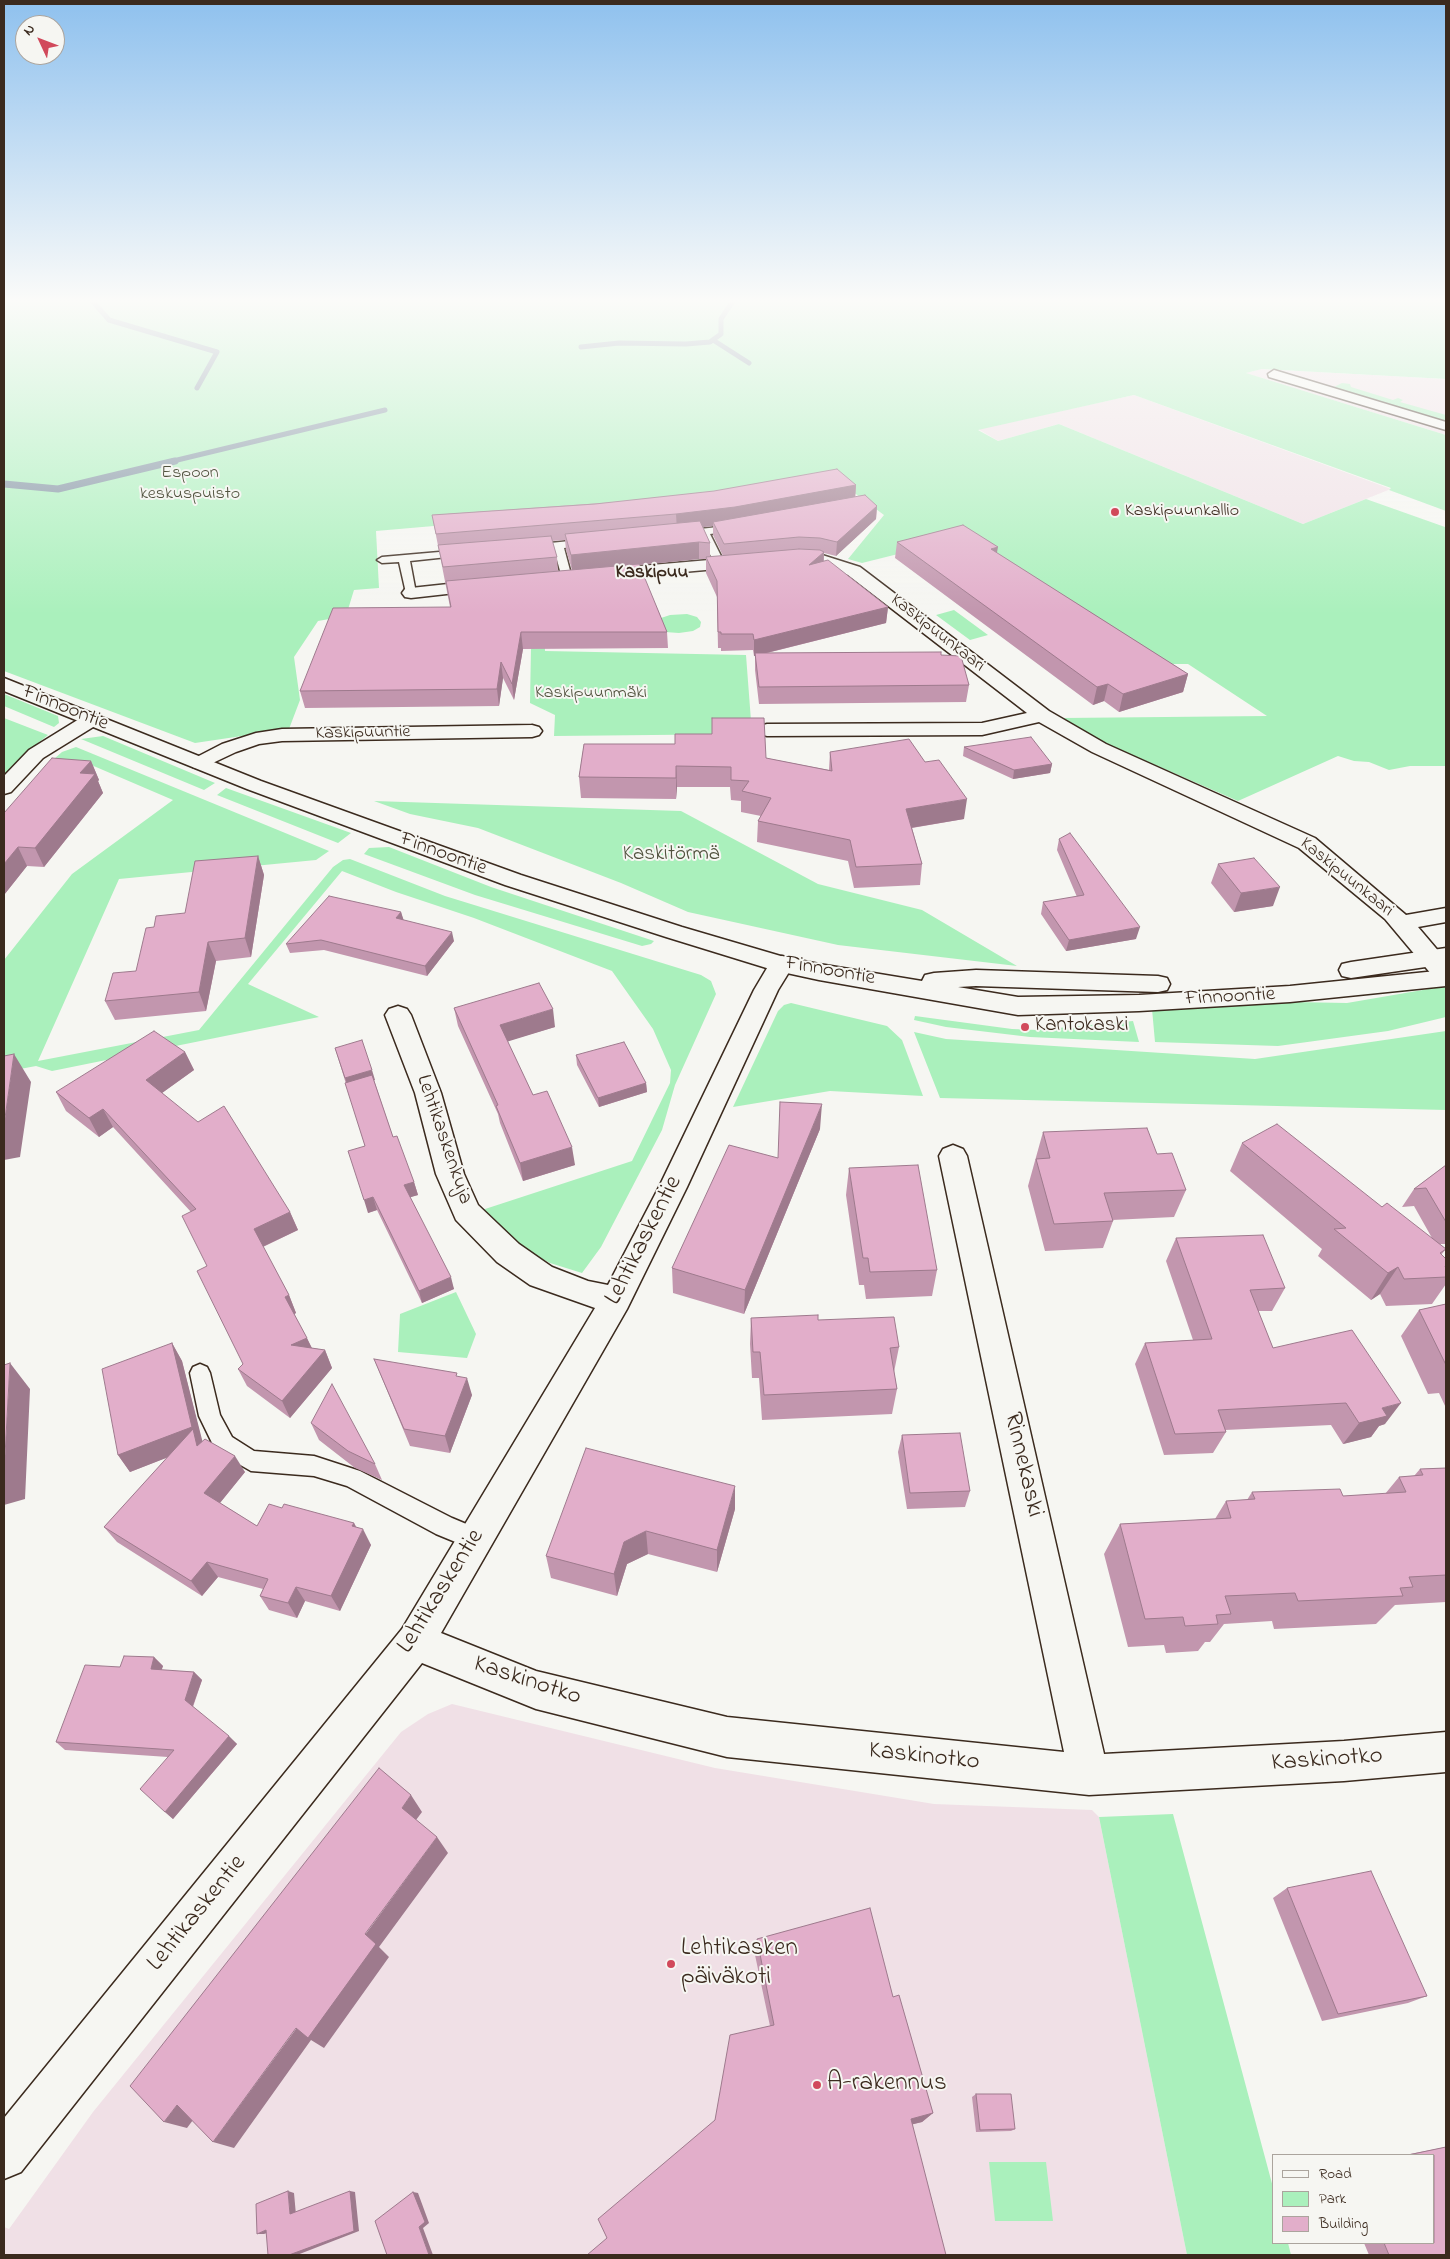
<!DOCTYPE html>
<html>
<head>
<meta charset="utf-8">
<style>
	body { margin:0 }
	#map { position:relative; width:1450px; height:2259px; overflow:hidden; background:#f6f6f2; font-family:"Indie Flower",sans-serif }
	canvas { display:block }
	.frame { position:absolute; inset:0; border:5px solid #3b2a1e; pointer-events:none }
	.legend { position:absolute; left:1272px; top:2154px; width:162px; height:90px; box-sizing:border-box; background:#f6f6f2; border:1px solid #aba49d; margin:0; padding:6px 9px; list-style:none; font-size:15px; color:#3b2a1e }
	.legend li { display:flex; align-items:center; gap:10px; height:25px }
	.legend b { width:25px; border:1px solid #aba49d }
	.north { position:absolute; left:15px; top:15px; width:50px; height:50px; box-sizing:border-box; background:#f6f6f2; border:1px solid #aba49d; border-radius:50%; rotate:313deg; font-size:14px; font-weight:700; line-height:20px; text-align:center; color:#3b2a1e }
	.north::after { content:''; display:block; margin:auto; width:18px; height:22px; background:#d1495b; clip-path:polygon(50% 0,100% 100%,50% 72%,0 100%) }
</style>
</head>
<body>
<div id="map">
<canvas width="1450" height="2259"></canvas>
<div class="frame"></div>
<ul class="legend">
<li><b style="height:6px;background:#f6f6f2"></b>Road</li>
<li><b style="height:14px;background:#aaf0bc"></b>Park</li>
<li><b style="height:14px;background:#e2aeca"></b>Building</li>
</ul>
<div class="north">N</div>
</div>
<script>
const ctx = document.querySelector('canvas').getContext('2d');
ctx.lineJoin = 'round';
function fill(path, color) { ctx.fillStyle = color; ctx.fill(path, 'evenodd'); }
const toPath = rows => new Path2D(rows.map(r => 'M' + r).join(''));
function trace(path, color, width, dash) { ctx.strokeStyle = color; ctx.lineWidth = width; ctx.lineCap = dash ? 'butt' : 'round'; ctx.setLineDash(dash || []); ctx.stroke(path); }
function drawText(font, color, halo, rows, align = 'center') {
  ctx.font = font + ' "Indie Flower",sans-serif'; ctx.lineWidth = 4; ctx.setLineDash([]); ctx.textBaseline = 'middle'; ctx.strokeStyle = halo; ctx.fillStyle = color; for (const [text, x, y, turn = 0] of rows) {
    ctx.save(); ctx.translate(x, y); ctx.rotate((+turn || 0) * Math.PI / 180); ctx.textAlign = isNaN(turn) ? turn : align; if (halo) ctx.strokeText(text, 0, 0); ctx.fillText(text, 0, 0); ctx.restore();
  }
}
fill(toPath([
	[1262,369,1446,379,1446,435,1245,373],
	[1134,395,1391,489,1303,524,1059,424,998,441,978,429],
	[452,1704,715,1768,934,1804,1092,1810,1099,1817,1187,2255,4,2255,4,2227,9,2229,93,2112,401,1732,428,1714]
]), '#f0e0e6');
fill(toPath([
	[4,298,1446,298,1446,379,1262,369,1246,373,1446,435,1446,511,1389,490,1391,488,1134,395,978,430,998,441,1059,424,1303,524,1366,499,1445,527,1446,766,1410,766,1389,770,1369,762,1354,761,1338,756,1238,801,1105,743,1063,718,1267,716,1188,664,1157,664,970,536,862,563,848,559,884,515,837,480,689,504,376,531,379,588,354,590,346,616,318,621,294,657,300,700,289,729,195,743,4,671],
	[1342,383,1350,384,1351,387,1393,400,1398,398,1403,400,1400,402,1446,415,1446,421,1334,387],
	[543,584,545,651,746,655,752,734,554,736,555,715,530,703,531,647],
	[954,610,988,635,970,640,936,615],
	[687,614,697,617,701,622,700,627,693,631,679,633,665,632,661,618,670,615],
	[4,694,58,716,59,723,54,727,4,706],
	[4,718,48,735,32,748,4,779],
	[103,736,215,783,204,790,81,739],
	[76,747,329,851,316,860,119,879,38,1061,199,1030,333,867,343,860,350,859,445,896,701,975,711,981,716,994,675,1085,662,1130,601,1247,582,1273,550,1263,509,1241,482,1210,632,1161,670,1083,671,1070,653,1029,612,971,474,918,396,892,342,871,248,984,319,1017,52,1071,36,1066,4,1072,4,960,72,874,173,800,82,761,54,759,62,752],
	[226,788,351,833,338,843,217,795],
	[374,801,681,811,818,884,922,910,1017,966,838,945,688,912,621,883,478,828,410,814],
	[389,847,491,887,654,941,651,944,642,946,475,895,364,854,369,848],
	[1446,986,1446,1017,1388,1031,1278,1046,1155,1042,1152,1009,1238,1001,1347,1003],
	[791,1003,887,1026,902,1040,923,1096,830,1091,733,1107,778,1011,784,1005],
	[915,1016,1012,1029,1037,1030,1133,1021,1139,1042,1030,1037,946,1027,914,1020],
	[1446,1031,1446,1110,940,1098,914,1032,946,1039,1255,1059],
	[456,1292,476,1334,467,1358,398,1352,400,1314],
	[1173,1814,1274,2191,1274,2243,1288,2243,1291,2255,1187,2255,1099,1817],
	[989,2162,1046,2162,1053,2221,995,2221]
]), '#aaf0bc');
trace(toPath([
	[90,298,109,320,217,352,197,388],
	[713,340,749,363],
	[581,347,619,343,686,344,710,342,721,334,721,319,735,298],
	[169,462,385,410]
]), '#7e90a0', 5);
trace(toPath([
	[4,484,58,489,175,461]
]), '#7e90a0', 7);
const service = toPath([
	[736,525,741,528,740,530,710,534,725,564,720,567,715,564,700,535,682,537,677,534,682,531,736,525],
	[589,539,594,542,593,544,564,548,572,578,567,581,562,578,554,549,531,551,526,548,531,545,589,539],
	[462,550,466,551,466,555,410,561,416,593,411,596,406,593,399,562,382,563,377,560,382,557,462,550],
	[200,1364,207,1367,210,1373,220,1415,232,1437,254,1451,314,1456,360,1471,452,1518,483,1531,486,1539,483,1547,475,1550,436,1534,347,1486,314,1476,251,1471,216,1451,199,1416,190,1373,193,1367,200,1364]
]);
const minor = toPath([
	[1274,370,1446,422,1446,430,1269,377,1268,374,1274,370],
	[787,554,819,554,860,567,1049,711,1106,744,1315,838,1406,915,1446,908,1446,922,1418,927,1446,960,1446,983,1437,981,1385,919,1299,848,1092,752,1039,722,982,735,767,736,760,734,757,730,760,726,767,724,982,723,1027,713,848,575,817,564,781,562,779,559,781,556,787,554],
	[744,557,750,558,752,562,750,566,605,579,599,578,597,574,599,570,605,569,744,557],
	[485,580,491,581,493,585,491,589,411,598,405,597,402,593,405,589,411,588,485,580],
	[91,714,98,716,101,720,98,724,43,758,11,792,4,794,4,776,29,750,84,716,91,714],
	[532,725,539,727,542,731,539,735,532,737,282,741,259,744,236,752,200,769,193,767,190,763,193,759,222,744,256,733,282,729,532,725],
	[782,956,791,958,794,964,778,990,687,1187,627,1309,441,1633,536,1671,727,1717,1064,1752,939,1156,943,1149,953,1145,963,1149,967,1156,1104,1754,1344,1741,1446,1732,1446,1772,1344,1781,1089,1795,727,1757,536,1709,422,1663,21,2172,4,2179,4,2118,402,1629,595,1308,530,1285,497,1262,456,1220,436,1174,415,1093,385,1015,389,1009,398,1006,407,1009,411,1015,441,1093,464,1174,478,1205,519,1244,552,1267,588,1281,608,1285,659,1187,754,990,773,958,782,956]
]);
const primary = toPath([
	[4,678,261,781,521,875,682,927,784,957,819,964,922,981,925,975,934,973,976,970,1158,976,1167,978,1170,984,1167,990,1158,992,976,986,958,987,1018,997,1139,995,1290,986,1446,970,1446,986,1290,1002,1139,1011,1018,1015,819,980,773,970,666,937,505,885,247,789,4,691,4,678],
	[1446,948,1446,964,1351,978,1342,976,1339,970,1342,964,1351,962,1446,948]
]);
trace(service, '#3b2a1e', 3);
trace(minor, '#3b2a1e', 3);
trace(primary, '#3b2a1e', 3);
fill(service, '#f6f6f2');
fill(minor, '#f6f6f2');
fill(primary, '#f6f6f2');
fill(toPath([
	[856,485,855,497,877,506,876,519,836,556,824,553,824,561,888,607,886,623,767,653,941,655,969,685,966,702,759,704,755,670,755,656,754,656,753,650,721,651,721,648,718,648,717,597,706,573,706,559,699,559,639,565,667,632,668,648,523,649,514,700,503,678,499,706,305,708,300,691,450,607,432,515],
	[713,526,713,535,723,556,710,557,710,543,703,527],
	[565,540,566,550,572,570,558,571,557,557,552,541],
	[897,542,997,553,1188,674,1183,692,1119,712,1104,701,1093,705,895,558],
	[584,744,766,758,829,770,830,752,964,819,912,828,922,864,920,885,854,888,848,861,757,842,758,821,761,816,741,812,741,801,731,800,730,787,677,787,676,799,581,798,579,777],
	[964,747,1052,764,1050,773,1013,779,963,756],
	[91,761,99,780,98,781,103,793,44,867,27,866,4,895,4,813],
	[1059,839,1136,939,1066,951,1041,914,1043,902,1077,897,1057,850],
	[258,856,264,875,251,957,216,961,206,1011,115,1020,105,1001,136,971,154,927,185,913],
	[1218,864,1273,906,1234,912,1211,883],
	[401,912,403,920,454,941,427,976,324,950,290,953,286,944],
	[454,1008,555,1027,507,1041,533,1095,575,1165,523,1181,500,1123,498,1114,458,1026],
	[335,1048,375,1080,374,1080,393,1137,414,1182,418,1195,410,1197,454,1289,422,1303,377,1210,368,1213,365,1146],
	[185,1052,194,1070,162,1093,290,1212,298,1230,263,1247,289,1295,296,1313,294,1314,312,1348,325,1350,332,1368,290,1418,247,1386,238,1369,243,1364,207,1266,191,1212,113,1127,99,1137,66,1111,56,1092],
	[576,1055,646,1083,647,1092,599,1107,577,1065],
	[820,1129,744,1314,673,1293,672,1268,778,1158],
	[1043,1132,1157,1154,1186,1190,1174,1217,1112,1220,1113,1221,1103,1248,1045,1251,1028,1186],
	[1242,1143,1382,1207,1432,1238,1414,1206,1402,1207,1414,1189,1446,1165,1446,1244,1440,1244,1446,1249,1441,1255,1446,1259,1446,1284,1432,1304,1386,1306,1380,1294,1371,1300,1318,1256,1322,1249,1230,1171],
	[849,1168,937,1270,932,1296,866,1299,864,1285,859,1285,846,1195],
	[1176,1238,1285,1288,1272,1311,1258,1311,1273,1348,1385,1424,1379,1426,1371,1437,1343,1444,1331,1425,1225,1430,1226,1432,1213,1453,1164,1455,1135,1364,1145,1343,1193,1340,1166,1261],
	[1446,1304,1446,1408,1439,1393,1428,1394,1401,1336,1419,1310],
	[751,1318,818,1320,899,1347,894,1372,897,1389,892,1414,762,1420,759,1378,752,1378,750,1344],
	[172,1343,182,1361,202,1442,245,1472,220,1503,257,1526,282,1508,354,1523,357,1528,371,1545,340,1611,305,1601,297,1618,269,1610,260,1596,263,1589,218,1577,202,1596,117,1542,104,1527,168,1457,130,1472,118,1455],
	[374,1359,458,1377,472,1395,450,1453,410,1446],
	[311,1423,375,1464,382,1480,355,1468,319,1440],
	[902,1435,970,1491,965,1507,907,1509,898,1452],
	[1446,1468,1446,1602,1395,1605,1376,1624,1274,1629,1272,1621,1224,1624,1210,1642,1205,1642,1198,1651,1166,1653,1164,1645,1128,1647,1104,1554,1120,1524,1215,1519,1226,1501,1247,1500,1252,1492,1343,1496,1385,1494,1399,1477,1414,1476,1420,1469],
	[735,1509,717,1572,648,1554,627,1564,617,1596,551,1578,546,1556],
	[154,1657,163,1666,161,1670,194,1672,202,1680,193,1707,237,1744,173,1819,165,1812,168,1757,65,1750,56,1742,120,1667],
	[1287,1888,1427,1996,1408,2003,1322,2021,1273,1898],
	[757,1939,893,1997,933,2113,922,2122,913,2124,607,2238,715,2120,770,2026,755,1955],
	[976,2094,1015,2129,1011,2131,976,2132,972,2097],
	[1446,2147,1446,2255,1369,2255,1364,2243,1434,2243,1434,2155,1405,2155]
]), '#c296ae');
fill(toPath([
	[856,485,855,501,713,522,713,526,677,530,676,514],
	[877,506,876,519,836,556,837,542],
	[699,542,699,559,572,572,571,555],
	[998,547,995,563,991,549],
	[824,552,823,567,809,565],
	[888,607,886,623,754,656,754,640],
	[521,632,523,649,514,700,512,684],
	[501,662,503,678,499,706,497,689],
	[1188,674,1183,692,1119,712,1123,694],
	[1108,684,1104,701,1093,705,1097,687],
	[91,761,99,780,98,781,103,793,44,867,35,848,80,773],
	[1052,764,1050,773,1013,779,1014,770],
	[676,766,677,787,676,799],
	[967,799,964,819,904,829,906,809],
	[18,847,27,866,4,895,4,864],
	[258,856,264,875,251,957,245,938],
	[1280,887,1273,906,1234,912,1241,893],
	[401,912,404,921,396,918],
	[1140,927,1136,939,1066,951,1069,940],
	[452,932,454,941,427,976,425,966],
	[208,942,216,961,206,1011,199,992],
	[553,1009,555,1027,503,1043,500,1025],
	[185,1052,194,1070,155,1098,146,1080],
	[14,1054,31,1082,20,1157,4,1160,4,1125],
	[372,1070,375,1080,348,1087,345,1078],
	[646,1083,647,1092,599,1107,598,1098],
	[822,1104,820,1129,744,1314,745,1290],
	[103,1109,113,1127,99,1137,89,1118],
	[572,1147,575,1165,523,1181,520,1163],
	[414,1182,418,1195,408,1198,404,1185],
	[373,1197,377,1210,368,1213,364,1200],
	[290,1212,298,1230,262,1247,254,1229],
	[1398,1267,1380,1294,1371,1300,1388,1273],
	[451,1277,454,1289,422,1303,419,1291],
	[289,1295,296,1313,293,1315,285,1297],
	[307,1338,315,1355,291,1345],
	[172,1343,182,1361,208,1463,197,1446,130,1472,118,1455],
	[325,1350,332,1368,290,1418,282,1401],
	[10,1363,30,1389,25,1499,4,1505,4,1474],
	[467,1378,472,1395,450,1453,445,1436],
	[1401,1403,1385,1424,1379,1426,1371,1437,1343,1444,1359,1423,1382,1408],
	[235,1456,245,1472,215,1509,204,1493],
	[735,1486,735,1509,717,1572,717,1550],
	[354,1523,360,1536,363,1529,371,1545,340,1611,331,1596,352,1526],
	[646,1531,648,1554,627,1564,617,1596,614,1574,624,1542],
	[207,1562,218,1577,202,1596,191,1581],
	[296,1587,305,1601,297,1618,288,1603],
	[154,1657,163,1666,159,1678,151,1669],
	[194,1672,202,1680,192,1708,185,1700],
	[229,1736,237,1744,173,1819,165,1812],
	[411,1795,422,1812,413,1824,402,1808],
	[437,1837,448,1853,379,1947,389,1957,324,2048,311,2040,234,2148,213,2142],
	[177,2105,199,2112,187,2128,164,2122],
	[933,2113,922,2122,902,2127,911,2119],
	[288,2191,294,2193,296,2215,290,2214],
	[350,2191,355,2192,359,2231,297,2255,289,2255],
	[413,2192,418,2193,429,2223,423,2228,433,2255,429,2255,419,2227],
	[266,2230,273,2231,264,2234,257,2234]
]), '#9e7a8d');
const building = toPath([
	[837,469,856,485,735,507,676,514,436,534,432,515,595,504,714,491,837,469],
	[865,495,877,506,837,542,820,538,799,537,724,544,713,522,865,495],
	[700,521,710,543,699,542,571,555,565,534,700,521],
	[963,525,998,547,991,549,1188,674,1123,694,1108,684,1097,687,897,542,963,525],
	[551,536,557,557,443,567,438,545,551,536],
	[799,549,820,550,824,552,809,565,828,560,888,607,754,640,753,634,721,634,721,632,718,632,717,581,706,557,799,549],
	[639,564,667,632,521,632,512,684,501,662,497,689,300,691,333,608,451,607,446,581,639,564],
	[941,652,941,655,961,656,969,685,759,687,755,653,941,652],
	[712,718,764,718,766,758,832,771,830,752,909,739,925,762,939,760,967,799,906,809,922,864,856,867,850,840,758,821,771,798,742,791,749,781,731,780,731,767,676,766,676,778,579,777,584,744,675,744,675,734,712,734,712,718],
	[1031,737,1052,764,1014,770,964,747,1031,737],
	[52,758,91,761,80,773,95,774,35,848,18,847,4,864,4,813,52,758],
	[1070,833,1140,927,1069,940,1043,902,1084,895,1059,839,1070,833],
	[258,856,245,938,208,942,199,992,105,1001,113,973,136,971,146,928,154,927,156,916,185,913,195,861,258,856],
	[1254,858,1280,887,1241,893,1218,864,1254,858],
	[329,896,401,912,396,918,452,932,425,966,321,940,286,944,329,896],
	[539,983,553,1009,500,1025,533,1095,547,1091,572,1147,520,1163,496,1106,498,1105,454,1008,539,983],
	[154,1031,185,1052,146,1080,198,1122,224,1106,290,1212,254,1229,289,1295,285,1297,307,1338,291,1345,325,1350,282,1401,238,1369,243,1364,197,1271,207,1266,182,1216,196,1209,103,1109,89,1118,56,1092,154,1031],
	[362,1040,372,1070,345,1078,335,1048,362,1040],
	[624,1042,646,1083,598,1098,576,1055,624,1042],
	[14,1054,4,1125,4,1056,14,1054],
	[372,1075,393,1137,397,1136,414,1182,404,1185,451,1277,419,1291,373,1197,364,1200,348,1151,365,1146,345,1083,372,1075],
	[780,1102,822,1104,745,1290,672,1268,729,1145,778,1158,780,1102],
	[1277,1124,1382,1207,1387,1203,1446,1249,1440,1253,1446,1259,1446,1266,1445,1266,1446,1268,1446,1277,1404,1279,1398,1267,1388,1273,1334,1229,1346,1228,1242,1143,1277,1124],
	[1147,1128,1157,1154,1172,1153,1186,1190,1104,1193,1113,1221,1054,1224,1036,1159,1050,1158,1043,1132,1147,1128],
	[918,1165,937,1270,870,1272,868,1258,863,1258,849,1168,918,1165],
	[1446,1165,1446,1222,1426,1188,1414,1189,1446,1165],
	[1263,1235,1285,1288,1250,1290,1273,1348,1352,1330,1401,1403,1382,1408,1387,1416,1359,1423,1346,1403,1218,1410,1226,1432,1175,1434,1145,1343,1212,1339,1176,1238,1263,1235],
	[1446,1304,1446,1365,1419,1310,1446,1304],
	[818,1315,818,1320,894,1317,899,1347,890,1348,897,1389,764,1395,760,1352,753,1352,751,1318,818,1315],
	[172,1343,192,1427,118,1455,102,1369,172,1343],
	[374,1359,457,1373,456,1376,467,1378,445,1436,404,1429,374,1359],
	[10,1363,4,1474,4,1365,10,1363],
	[332,1384,375,1464,348,1451,311,1423,332,1384],
	[193,1429,197,1446,205,1439,235,1456,204,1493,257,1526,269,1504,282,1508,284,1504,354,1523,352,1526,363,1529,331,1596,296,1587,288,1603,260,1596,268,1579,207,1562,191,1581,104,1527,193,1429],
	[960,1433,970,1491,910,1493,902,1435,960,1433],
	[586,1448,735,1486,717,1550,646,1531,624,1542,614,1574,546,1556,586,1448],
	[1446,1468,1446,1575,1409,1577,1413,1587,1400,1588,1403,1596,1298,1601,1295,1593,1225,1596,1231,1614,1216,1615,1218,1624,1185,1626,1183,1617,1145,1619,1120,1524,1231,1518,1226,1501,1255,1499,1252,1492,1340,1489,1343,1496,1406,1492,1399,1477,1423,1475,1420,1469,1446,1468],
	[124,1656,154,1657,151,1669,194,1672,185,1700,229,1736,165,1812,140,1789,174,1750,56,1742,85,1665,120,1667,124,1656],
	[379,1768,411,1795,402,1808,437,1837,365,1934,376,1944,308,2038,296,2028,213,2142,177,2105,164,2122,130,2086,379,1768],
	[1371,1871,1427,1996,1338,2014,1287,1888,1371,1871],
	[870,1908,893,1997,899,1995,933,2113,911,2119,946,2255,587,2255,607,2238,598,2219,715,2120,730,2035,774,2025,757,1939,870,1908],
	[976,2094,1011,2094,1015,2129,980,2130,976,2094],
	[1446,2147,1446,2255,1389,2255,1384,2243,1434,2243,1434,2155,1408,2155,1446,2147],
	[288,2191,290,2214,350,2191,354,2231,289,2255,268,2255,266,2230,257,2234,256,2204,288,2191],
	[413,2192,425,2222,419,2227,429,2255,387,2255,375,2221,413,2192]
]);
fill(building, '#e2aeca');
trace(building, '#9e7a8d', 1);
const sky = ctx.createLinearGradient(0, 0, 0, 614);
sky.addColorStop(0, '#8fc1ee');
sky.addColorStop(0.49, '#fbfbf9');
sky.addColorStop(1, '#fbfbf900');
ctx.fillStyle = sky;
ctx.fillRect(0, 0, 1450, 614);
for (const [x, y, r, color] of [
	[1115,512,5,"#d1495b"],
	[1025,1027,5,"#d1495b"],
	[671,1964,5,"#d1495b"],
	[817,2085,5,"#d1495b"]
]) { const dot = new Path2D(); dot.arc(x, y, r, 0, 2 * Math.PI); ctx.fillStyle = color; ctx.fill(dot); trace(dot, '#f6f6f2', 2); }
drawText('18px', '#51523e', '#f6f6f2', [
	["Espoon",190,474],
	["keskuspuisto",190,495],
	["Kaskipuunmäki",591,694]
]);
drawText('18px', '#3b2a1e', '#f6f6f2', [
	["Kaskipuunkallio",1125,512]
], 'left');
drawText('18px', '#3b2a1e', '#f6f6f2', [
	["Kaskipuunkaari",937,634,38],
	["Kaskipuuntie",363,734,-1],
	["Kaskipuunkaari",1346,878,39]
]);
drawText('bold 19px', '#3b2a1e', '#f6f6f2', [
	["Kaskipuu",652,574]
]);
drawText('21px', '#3b2a1e', '#f6f6f2', [
	["Finnoontie",65,709,22],
	["Finnoontie",443,855,20],
	["Finnoontie",830,972,10],
	["Finnoontie",1230,998,-3],
	["Lehtikaskenkuja",443,1140,71]
]);
drawText('21px', '#51523e', '#f6f6f2', [
	["Kaskitörmä",671,856]
]);
drawText('21px', '#3b2a1e', '#f6f6f2', [
	["Kantokaski",1035,1027]
], 'left');
drawText('25px', '#3b2a1e', '#f6f6f2', [
	["Lehtikaskentie",645,1241,-63],
	["Rinnekaski",1022,1465,77],
	["Lehtikaskentie",442,1592,-58],
	["Kaskinotko",527,1682,18],
	["Kaskinotko",924,1758,6],
	["Kaskinotko",1327,1761,-4],
	["Lehtikaskentie",198,1914,-51]
]);
drawText('25px', '#3b2a1e', '#f6f6f2', [
	["Lehtikasken",681,1950],
	["päiväkoti",681,1979],
	["A-rakennus",827,2085]
], 'left');
</script>
</body>
</html>
